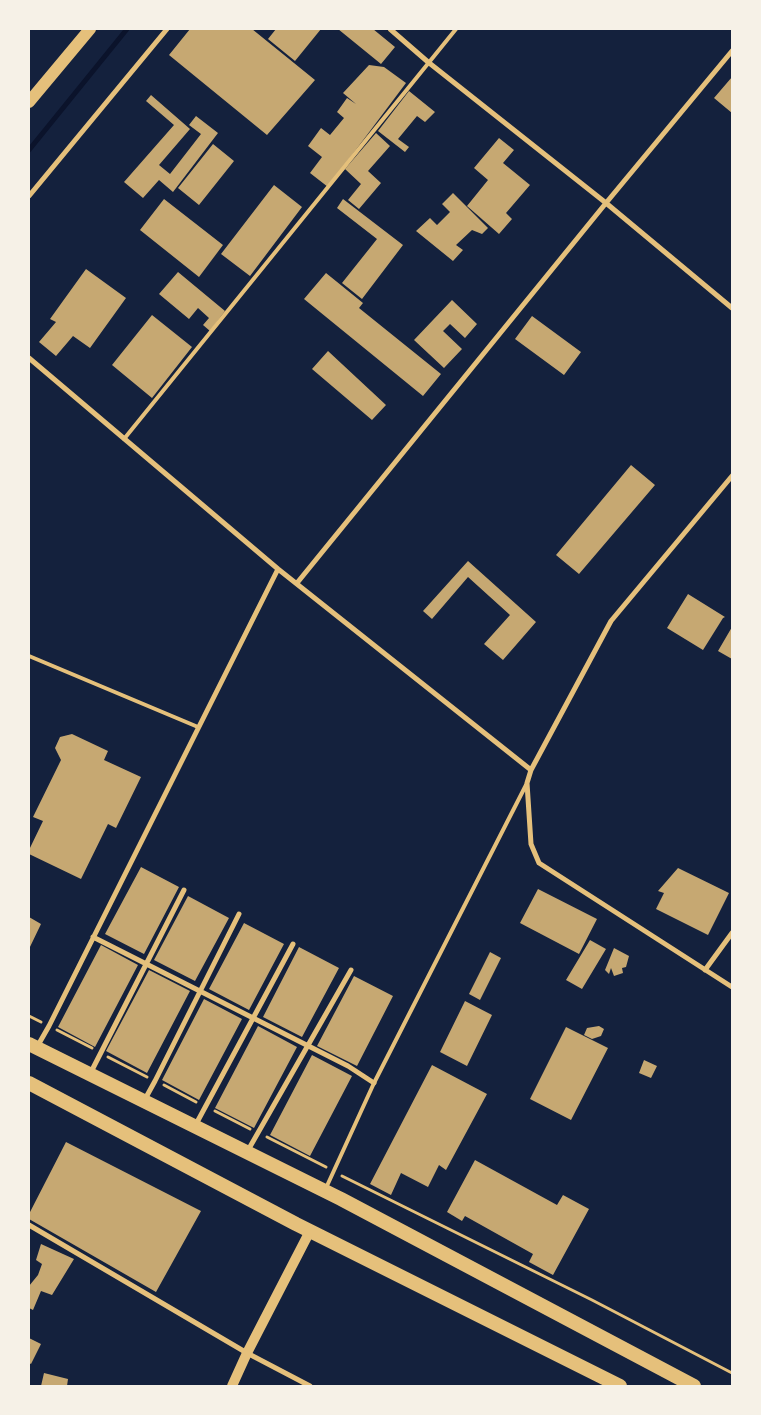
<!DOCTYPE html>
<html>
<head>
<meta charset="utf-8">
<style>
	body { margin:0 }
	#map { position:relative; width:761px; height:1415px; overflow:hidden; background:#14213d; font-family:Helvetica,sans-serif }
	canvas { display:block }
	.frame { position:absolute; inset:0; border:30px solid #f6f1e7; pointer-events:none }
</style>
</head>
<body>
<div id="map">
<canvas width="761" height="1415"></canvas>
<div class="frame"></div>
</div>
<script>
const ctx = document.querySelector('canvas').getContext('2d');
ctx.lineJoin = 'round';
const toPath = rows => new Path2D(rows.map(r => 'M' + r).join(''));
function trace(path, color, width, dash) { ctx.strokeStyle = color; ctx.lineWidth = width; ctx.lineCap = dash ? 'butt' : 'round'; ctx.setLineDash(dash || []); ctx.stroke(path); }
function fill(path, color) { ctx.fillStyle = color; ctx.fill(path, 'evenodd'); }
trace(toPath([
	[29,150,127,29]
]), '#0b132b', 5);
fill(toPath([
	[190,29,252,29,315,80,267,135,169,55],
	[276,29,321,29,295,61,268,39],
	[338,29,373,29,395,47,381,64],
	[369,65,384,67,406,83,328,187,310,173,322,157,308,146,321,128,330,135,344,118,337,112,347,98,356,104,343,93],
	[732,77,732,113,714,98],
	[409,91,435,112,425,122,417,116,398,139,409,147,405,152,378,131],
	[151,95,190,129,159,165,170,174,201,134,189,125,196,116,218,133,173,192,159,180,143,198,124,182,174,125,146,101],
	[376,133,390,146,368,171,381,183,359,209,348,200,361,184,345,169],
	[499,138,514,150,503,163,530,185,506,213,512,219,499,234,467,206,488,180,474,168],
	[213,144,234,161,199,205,178,188],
	[274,185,302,207,250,276,221,254],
	[453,193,488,228,482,234,472,230,456,245,463,250,453,261,416,231,430,218,437,225,450,212,442,204],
	[164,199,223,245,199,277,140,230],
	[343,199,403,245,362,299,342,283,377,239,337,208],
	[86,269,126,298,90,348,73,336,56,356,39,342,56,322,50,319],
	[178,272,225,311,210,331,203,325,209,318,198,308,189,319,159,294],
	[326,273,363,303,359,308,441,374,423,396,304,299],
	[452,300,477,324,465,338,450,324,443,331,462,349,444,368,414,340],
	[152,315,192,347,152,398,112,365],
	[532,316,581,352,564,375,515,339],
	[328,351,386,405,372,420,312,369],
	[631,465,655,485,579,574,556,555],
	[468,561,536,622,503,660,484,644,510,615,468,577,432,619,423,611],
	[688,594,725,617,723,618,703,650,667,628],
	[732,627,732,659,718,651],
	[72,734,108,751,104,760,141,777,116,828,108,824,81,879,29,854,29,850,43,821,33,817,61,760,55,748,60,737],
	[141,867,179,887,144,954,105,934],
	[678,868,729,893,708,935,656,909,664,893,658,891],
	[538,889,597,919,579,954,520,923],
	[188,896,229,918,195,981,154,960],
	[29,917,41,924,29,949],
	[244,923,284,944,249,1010,209,989],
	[590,940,606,949,582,989,566,980],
	[101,945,138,965,95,1047,58,1027],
	[299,947,339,968,302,1037,263,1017],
	[614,948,629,956,626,967,622,968,623,973,614,976,611,968,609,974,605,970],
	[490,952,501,958,480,1000,469,994],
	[149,970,190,991,147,1073,106,1051],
	[354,976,393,996,357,1066,317,1046],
	[204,999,242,1019,199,1100,162,1080],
	[465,1001,492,1015,467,1066,440,1052],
	[258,1026,297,1047,254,1128,215,1108],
	[599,1026,604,1029,601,1036,592,1039,584,1035,587,1028],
	[566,1027,608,1048,571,1120,530,1099],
	[312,1055,352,1076,310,1156,270,1135],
	[644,1060,657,1066,651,1078,639,1073],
	[432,1065,487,1094,446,1170,439,1165,428,1187,401,1173,391,1195,370,1184],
	[66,1142,201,1211,156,1292,29,1219,29,1214],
	[475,1160,557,1205,563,1195,589,1209,553,1275,529,1262,533,1254,465,1216,462,1221,447,1212],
	[41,1244,74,1259,52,1295,41,1291,33,1310,29,1308,29,1286,38,1275,42,1264,36,1260],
	[29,1338,41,1344,31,1364,29,1363],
	[44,1373,68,1379,67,1386,41,1386]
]), '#c6a872');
trace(toPath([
	[29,1016,41,1022],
	[57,1030,92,1048],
	[108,1057,147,1077],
	[164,1085,196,1102],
	[215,1111,250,1129],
	[267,1137,326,1167],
	[342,1176,592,1300,732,1373]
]), '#e5c07b', 3);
trace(toPath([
	[124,439,456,29],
	[29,656,198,727],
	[326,1188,374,1083,526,785]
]), '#e5c07b', 4);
trace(toPath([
	[390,29,428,62,606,203,732,308],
	[29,196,167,29],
	[29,358,278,569,531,770],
	[732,476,611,621,531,770,527,783,531,844,539,863,732,987],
	[297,583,606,203,732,51],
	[93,937,348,1066,374,1083],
	[705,970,732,933],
	[37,1047,49,1026,278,569],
	[90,1074,184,890],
	[144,1101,155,1081,239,914],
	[195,1126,293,944],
	[247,1152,351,970],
	[29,1225,247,1353,310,1386]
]), '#e5c07b', 5);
trace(toPath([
	[232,1386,247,1353,310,1231]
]), '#e5c07b', 10);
trace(toPath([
	[29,102,90,29]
]), '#e5c07b', 12);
trace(toPath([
	[29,1044,341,1199,694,1386],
	[29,1083,296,1224,620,1386]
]), '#e5c07b', 14);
</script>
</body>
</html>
